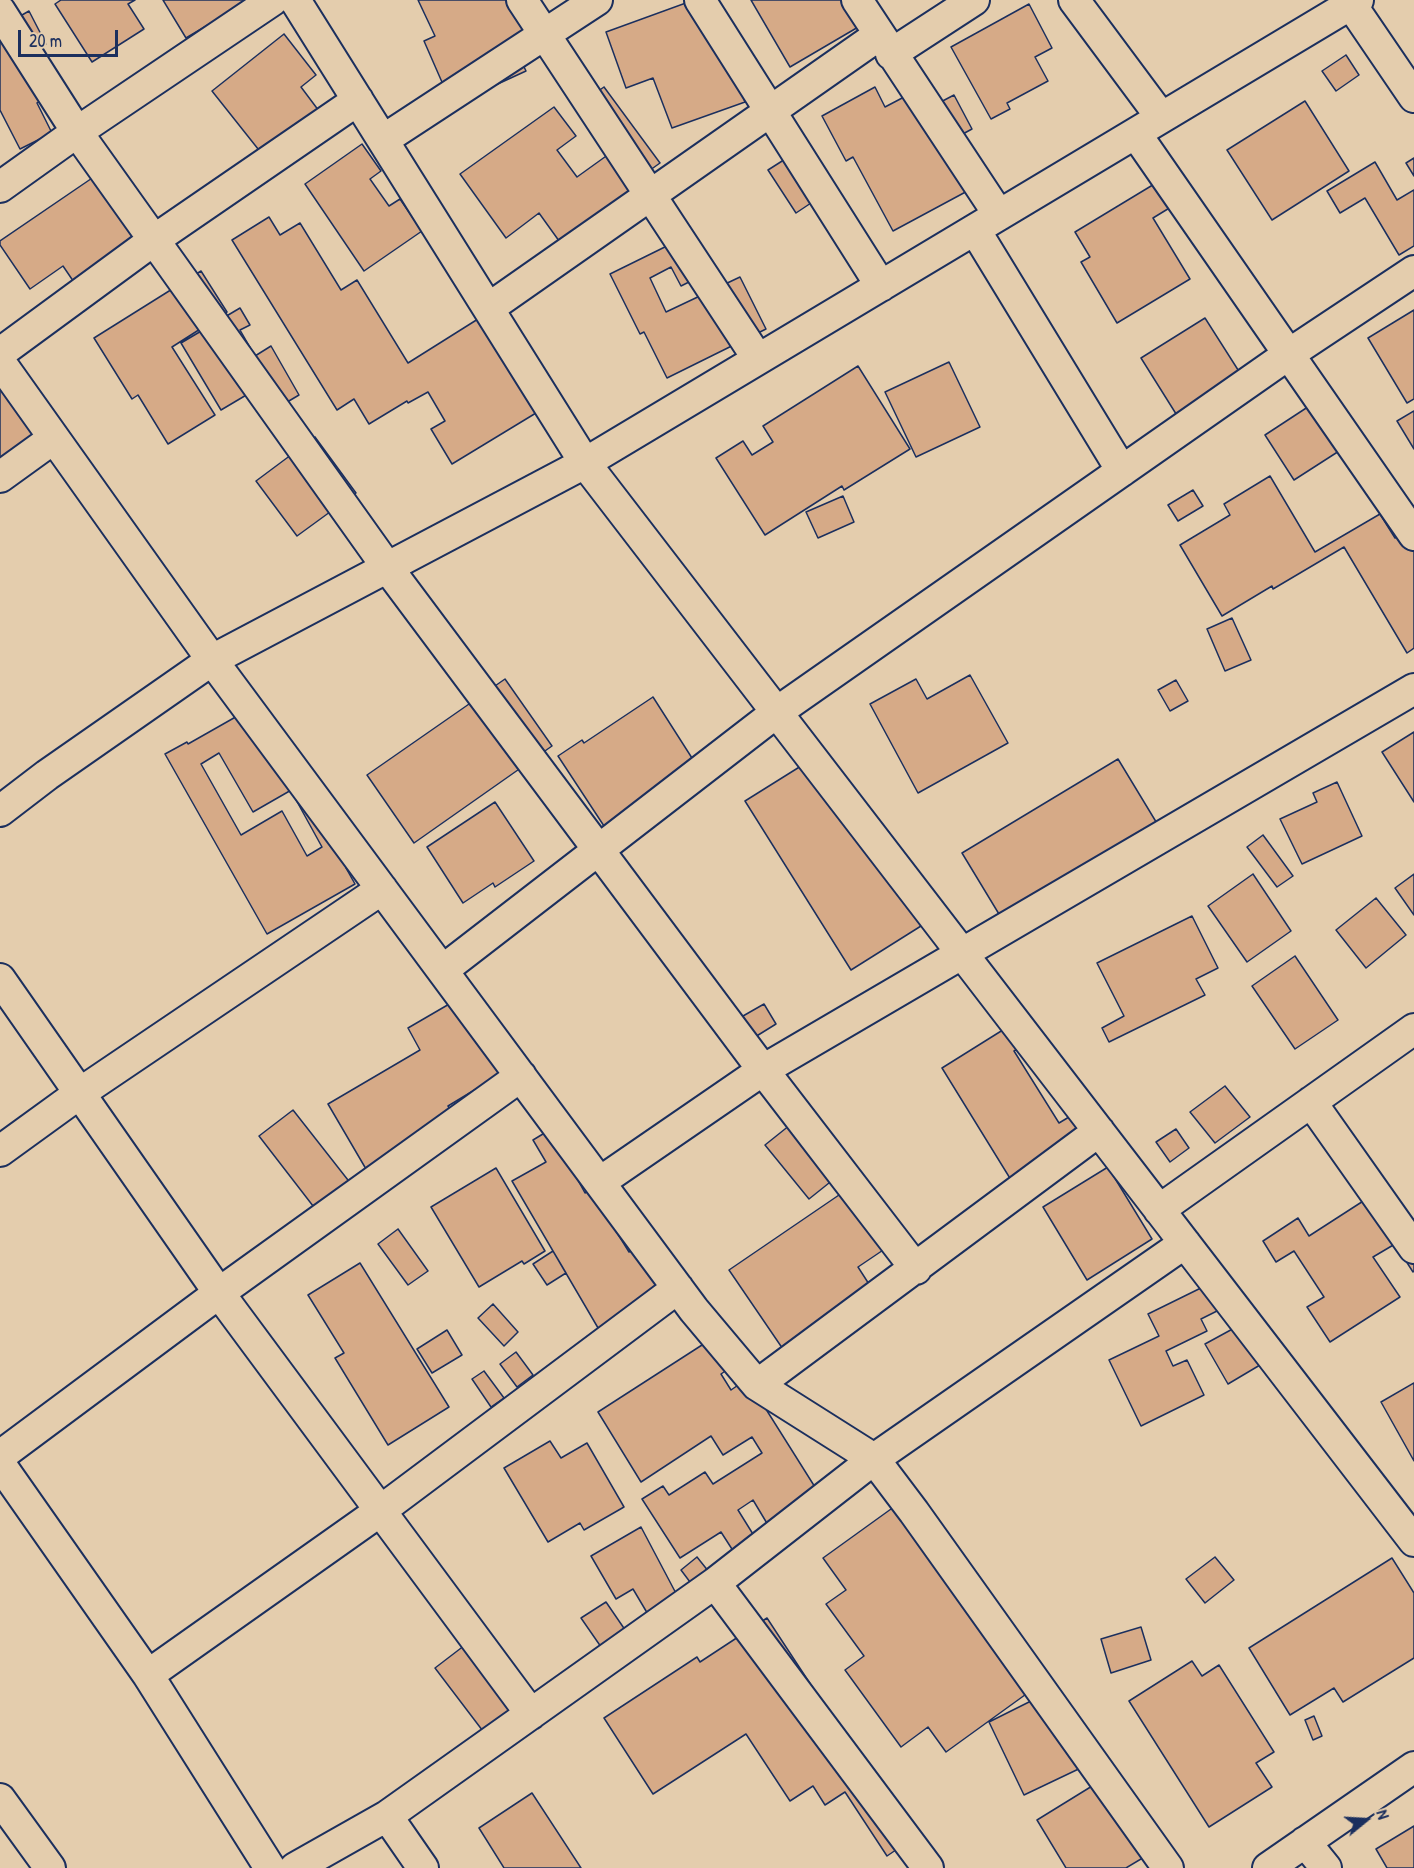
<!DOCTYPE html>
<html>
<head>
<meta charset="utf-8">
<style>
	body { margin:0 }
	#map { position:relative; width:1414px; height:1868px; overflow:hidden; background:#e4cdad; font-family:"Patrick Hand",sans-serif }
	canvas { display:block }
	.north { position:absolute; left:1336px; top:1790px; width:60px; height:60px; -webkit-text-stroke:4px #e4cdad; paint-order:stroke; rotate:72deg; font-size:16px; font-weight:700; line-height:24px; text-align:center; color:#1b2f5e }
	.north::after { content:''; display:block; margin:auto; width:21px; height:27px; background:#1b2f5e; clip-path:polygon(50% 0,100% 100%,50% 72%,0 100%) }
	.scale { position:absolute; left:18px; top:30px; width:100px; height:27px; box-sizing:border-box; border:3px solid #1b2f5e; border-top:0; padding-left:8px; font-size:18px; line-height:21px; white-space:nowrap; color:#1b2f5e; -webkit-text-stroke:4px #e4cdad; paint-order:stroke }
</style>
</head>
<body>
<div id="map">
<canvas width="1414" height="1868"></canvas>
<div class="north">N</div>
<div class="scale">20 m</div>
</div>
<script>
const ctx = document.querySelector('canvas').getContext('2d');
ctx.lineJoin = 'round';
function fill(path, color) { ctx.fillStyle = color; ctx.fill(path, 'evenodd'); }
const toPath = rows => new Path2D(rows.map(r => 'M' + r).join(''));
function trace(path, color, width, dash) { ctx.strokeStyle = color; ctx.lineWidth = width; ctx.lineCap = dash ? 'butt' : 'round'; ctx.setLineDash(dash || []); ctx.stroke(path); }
const building = toPath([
	[0,0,15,19,29,11,46,44,35,50,57,93,37,103,52,133,20,149,0,110,0,0],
	[61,0,135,0,128,4,144,29,92,62,55,4,61,0],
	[163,0,250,0,186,38,163,0],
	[418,0,532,0,548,35,516,50,526,71,452,105,424,41,435,36,418,0],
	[694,0,723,41,745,102,672,128,653,78,626,88,606,32,694,0],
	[751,0,868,0,877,16,790,67,751,0],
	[1029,4,1052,48,1035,57,1048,81,1007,103,1010,109,991,119,951,47,1029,4],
	[284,34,316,75,301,87,322,115,266,159,212,91,284,34],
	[1346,55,1359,75,1336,91,1322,71,1346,55],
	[925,86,935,105,954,95,972,129,948,142,973,188,893,231,853,157,846,161,822,116,875,87,885,107,925,86],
	[604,87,660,163,639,178,650,192,567,252,539,213,506,238,460,174,554,107,576,136,557,150,577,177,609,154,575,107,604,87],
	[1305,101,1349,171,1272,220,1227,150,1305,101],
	[362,144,381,171,370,179,389,206,400,199,422,231,364,271,305,184,362,144],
	[790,156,817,199,796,213,768,170,790,156],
	[1414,158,1414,176,1406,163,1414,158],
	[1375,162,1397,200,1414,190,1414,246,1399,255,1365,198,1340,213,1327,191,1375,162],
	[101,172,151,247,82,294,63,266,30,289,0,245,0,241,101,172],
	[1156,183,1171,207,1153,218,1190,279,1117,323,1081,262,1090,257,1075,232,1156,183],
	[269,217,280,235,300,223,341,290,357,280,408,363,478,319,536,413,452,464,431,429,445,421,428,392,408,403,407,401,369,424,354,399,337,410,232,240,269,217],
	[675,242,705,274,681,286,671,267,650,278,666,312,740,277,766,329,667,378,644,332,640,334,610,274,675,242],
	[201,271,227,312,172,347,215,415,168,444,138,395,132,399,94,338,201,271],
	[240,308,250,325,240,330,255,356,271,346,299,395,262,417,248,394,221,410,181,343,240,308],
	[1414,310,1414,399,1407,403,1368,338,1414,310],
	[1205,318,1247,384,1183,425,1141,358,1205,318],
	[0,358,64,432,0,468,0,358],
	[949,362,980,427,916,457,885,392,949,362],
	[858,366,910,449,844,490,842,486,765,535,716,458,743,441,752,455,773,442,763,426,858,366],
	[1320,399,1350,444,1294,480,1265,435,1320,399],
	[1414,411,1414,449,1397,421,1414,411],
	[315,437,356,493,297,536,256,481,315,437],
	[1270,476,1315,552,1380,514,1395,538,1409,530,1414,537,1414,648,1407,653,1344,547,1273,589,1272,586,1222,616,1180,545,1230,515,1224,504,1270,476],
	[1193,490,1203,506,1178,521,1168,505,1193,490],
	[843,496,854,522,818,538,806,512,843,496],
	[1232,618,1251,660,1225,671,1207,629,1232,618],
	[970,675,1008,743,918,793,870,704,916,679,927,699,970,675],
	[505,679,552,746,414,843,367,775,505,679],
	[1176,680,1188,701,1170,711,1158,690,1176,680],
	[653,697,699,769,604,826,558,756,582,740,584,743,653,697],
	[262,702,307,781,253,812,219,753,201,764,241,835,282,811,307,856,322,847,295,798,317,785,359,860,346,868,355,884,267,934,165,754,187,742,188,744,262,702],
	[1414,732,1414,802,1382,752,1414,732],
	[817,756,921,926,851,970,745,801,817,756],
	[1118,759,1161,830,1005,924,962,853,1118,759],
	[1337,782,1362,836,1302,864,1280,819,1317,802,1313,793,1337,782],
	[495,802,534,861,495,887,493,883,463,903,427,847,495,802],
	[1263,835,1293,876,1277,887,1247,847,1263,835],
	[1253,874,1291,931,1247,962,1208,906,1253,874],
	[1414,874,1414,915,1395,888,1414,874],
	[1376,898,1406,935,1366,968,1336,930,1376,898],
	[1192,916,1218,968,1196,979,1205,995,1109,1042,1102,1028,1124,1016,1097,963,1192,916],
	[1295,956,1338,1020,1295,1049,1252,986,1295,956],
	[463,996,506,1071,448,1106,456,1119,366,1169,328,1104,420,1050,408,1028,463,996],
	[764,1004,776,1024,755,1037,743,1016,764,1004],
	[1014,1023,1026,1044,1014,1051,1059,1123,1079,1111,1096,1138,1016,1188,942,1068,1014,1023],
	[1225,1086,1250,1117,1215,1143,1190,1112,1225,1086],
	[810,1109,854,1163,809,1199,765,1145,810,1109],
	[293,1110,355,1189,320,1215,259,1136,293,1110],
	[561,1123,573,1171,585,1193,604,1182,629,1223,616,1231,629,1252,648,1241,676,1288,601,1333,512,1181,546,1162,533,1140,561,1123],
	[1176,1129,1189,1148,1170,1162,1156,1142,1176,1129],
	[1108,1167,1152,1239,1087,1280,1043,1207,1108,1167],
	[496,1168,545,1251,524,1264,522,1261,479,1287,431,1207,496,1168],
	[861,1180,901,1238,858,1267,876,1295,787,1355,729,1270,861,1180],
	[1371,1196,1414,1227,1414,1271,1413,1272,1395,1244,1373,1257,1400,1297,1330,1342,1307,1307,1324,1297,1294,1251,1276,1262,1263,1241,1298,1218,1309,1236,1371,1196],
	[398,1229,428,1271,408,1285,378,1244,398,1229],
	[553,1251,566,1273,547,1285,533,1264,553,1251],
	[360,1263,449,1407,388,1445,335,1358,344,1353,308,1295,360,1263],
	[1209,1284,1221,1309,1201,1319,1207,1331,1166,1351,1173,1366,1187,1360,1204,1395,1141,1426,1109,1360,1159,1336,1148,1314,1209,1284],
	[493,1304,518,1332,504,1346,478,1318,493,1304],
	[1238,1326,1260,1365,1228,1384,1205,1344,1238,1326],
	[447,1330,462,1355,432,1373,417,1349,447,1330],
	[716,1336,734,1365,721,1374,731,1390,747,1379,825,1503,774,1535,753,1500,738,1510,761,1547,739,1560,721,1532,680,1558,642,1499,663,1486,669,1495,705,1472,713,1484,762,1453,752,1437,723,1455,711,1436,641,1482,598,1412,716,1336],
	[516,1352,533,1375,517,1387,500,1364,516,1352],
	[484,1371,504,1398,491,1407,472,1379,484,1371],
	[1414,1383,1414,1461,1381,1402,1414,1383],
	[550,1441,561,1458,587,1443,624,1507,584,1530,580,1523,548,1542,504,1468,550,1441],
	[916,1491,1047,1679,946,1752,928,1727,901,1747,845,1670,864,1656,826,1604,846,1590,823,1558,916,1491],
	[641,1527,679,1599,649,1616,633,1589,616,1599,591,1556,641,1527],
	[697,1557,713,1577,696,1590,681,1570,697,1557],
	[1215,1557,1234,1580,1205,1603,1186,1579,1215,1557],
	[1392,1558,1414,1593,1414,1658,1343,1702,1334,1688,1290,1715,1249,1648,1392,1558],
	[606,1602,632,1640,608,1657,581,1618,606,1602],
	[767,1618,912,1839,887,1856,845,1792,825,1805,813,1786,790,1801,746,1734,653,1794,604,1718,697,1657,700,1662,767,1618],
	[1141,1627,1151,1660,1111,1673,1101,1639,1141,1627],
	[482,1632,539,1707,492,1743,435,1668,482,1632],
	[1192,1661,1202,1676,1219,1665,1274,1752,1256,1763,1272,1787,1209,1827,1129,1701,1192,1661],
	[1051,1691,1087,1765,1024,1795,989,1722,1051,1691],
	[1314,1716,1322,1736,1313,1740,1305,1720,1314,1716],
	[1097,1783,1156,1850,1126,1868,1066,1868,1037,1820,1097,1783],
	[532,1793,581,1868,504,1868,479,1828,532,1793],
	[1414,1826,1414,1868,1387,1868,1376,1849,1414,1826]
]);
fill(building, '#d6aa87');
trace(building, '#1b2f5e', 1.5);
const street = toPath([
	[295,0,585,463,1414,1541],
	[522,0,758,359],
	[700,0,881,286],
	[857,0,999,215],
	[1074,0,1161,117],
	[1348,0,1414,97],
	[0,11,77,132,387,567,763,1070,916,1269],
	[891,54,974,0],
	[1136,134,1414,535],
	[383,140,597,0],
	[0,187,77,132,273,0],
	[975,230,1122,471],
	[489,308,879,35],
	[0,353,154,240,358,100],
	[0,362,212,660,694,1310,757,1385,874,1459,914,1512,1168,1868],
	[0,477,54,438],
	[0,811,47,775,212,660,585,463,1358,0],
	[443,970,777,712,1289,354,1414,271],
	[0,979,219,1293,531,1714],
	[1311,1102,1414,1248],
	[0,1151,80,1093,382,889],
	[600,1182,763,1070,1414,689],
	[1159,1210,1414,1029],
	[757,1385,1099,1131],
	[0,1456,219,1293,521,1076],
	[0,1464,148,1675,270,1868],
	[715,1583,928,1868],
	[148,1675,380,1511,678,1288],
	[0,1799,50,1868],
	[387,1816,423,1868],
	[1305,1842,1326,1868],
	[295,1868,387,1816,715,1583,874,1459,1185,1243],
	[1268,1868,1414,1767]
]);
trace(street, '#1b2f5e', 34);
trace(street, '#e4cdad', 30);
</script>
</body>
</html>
